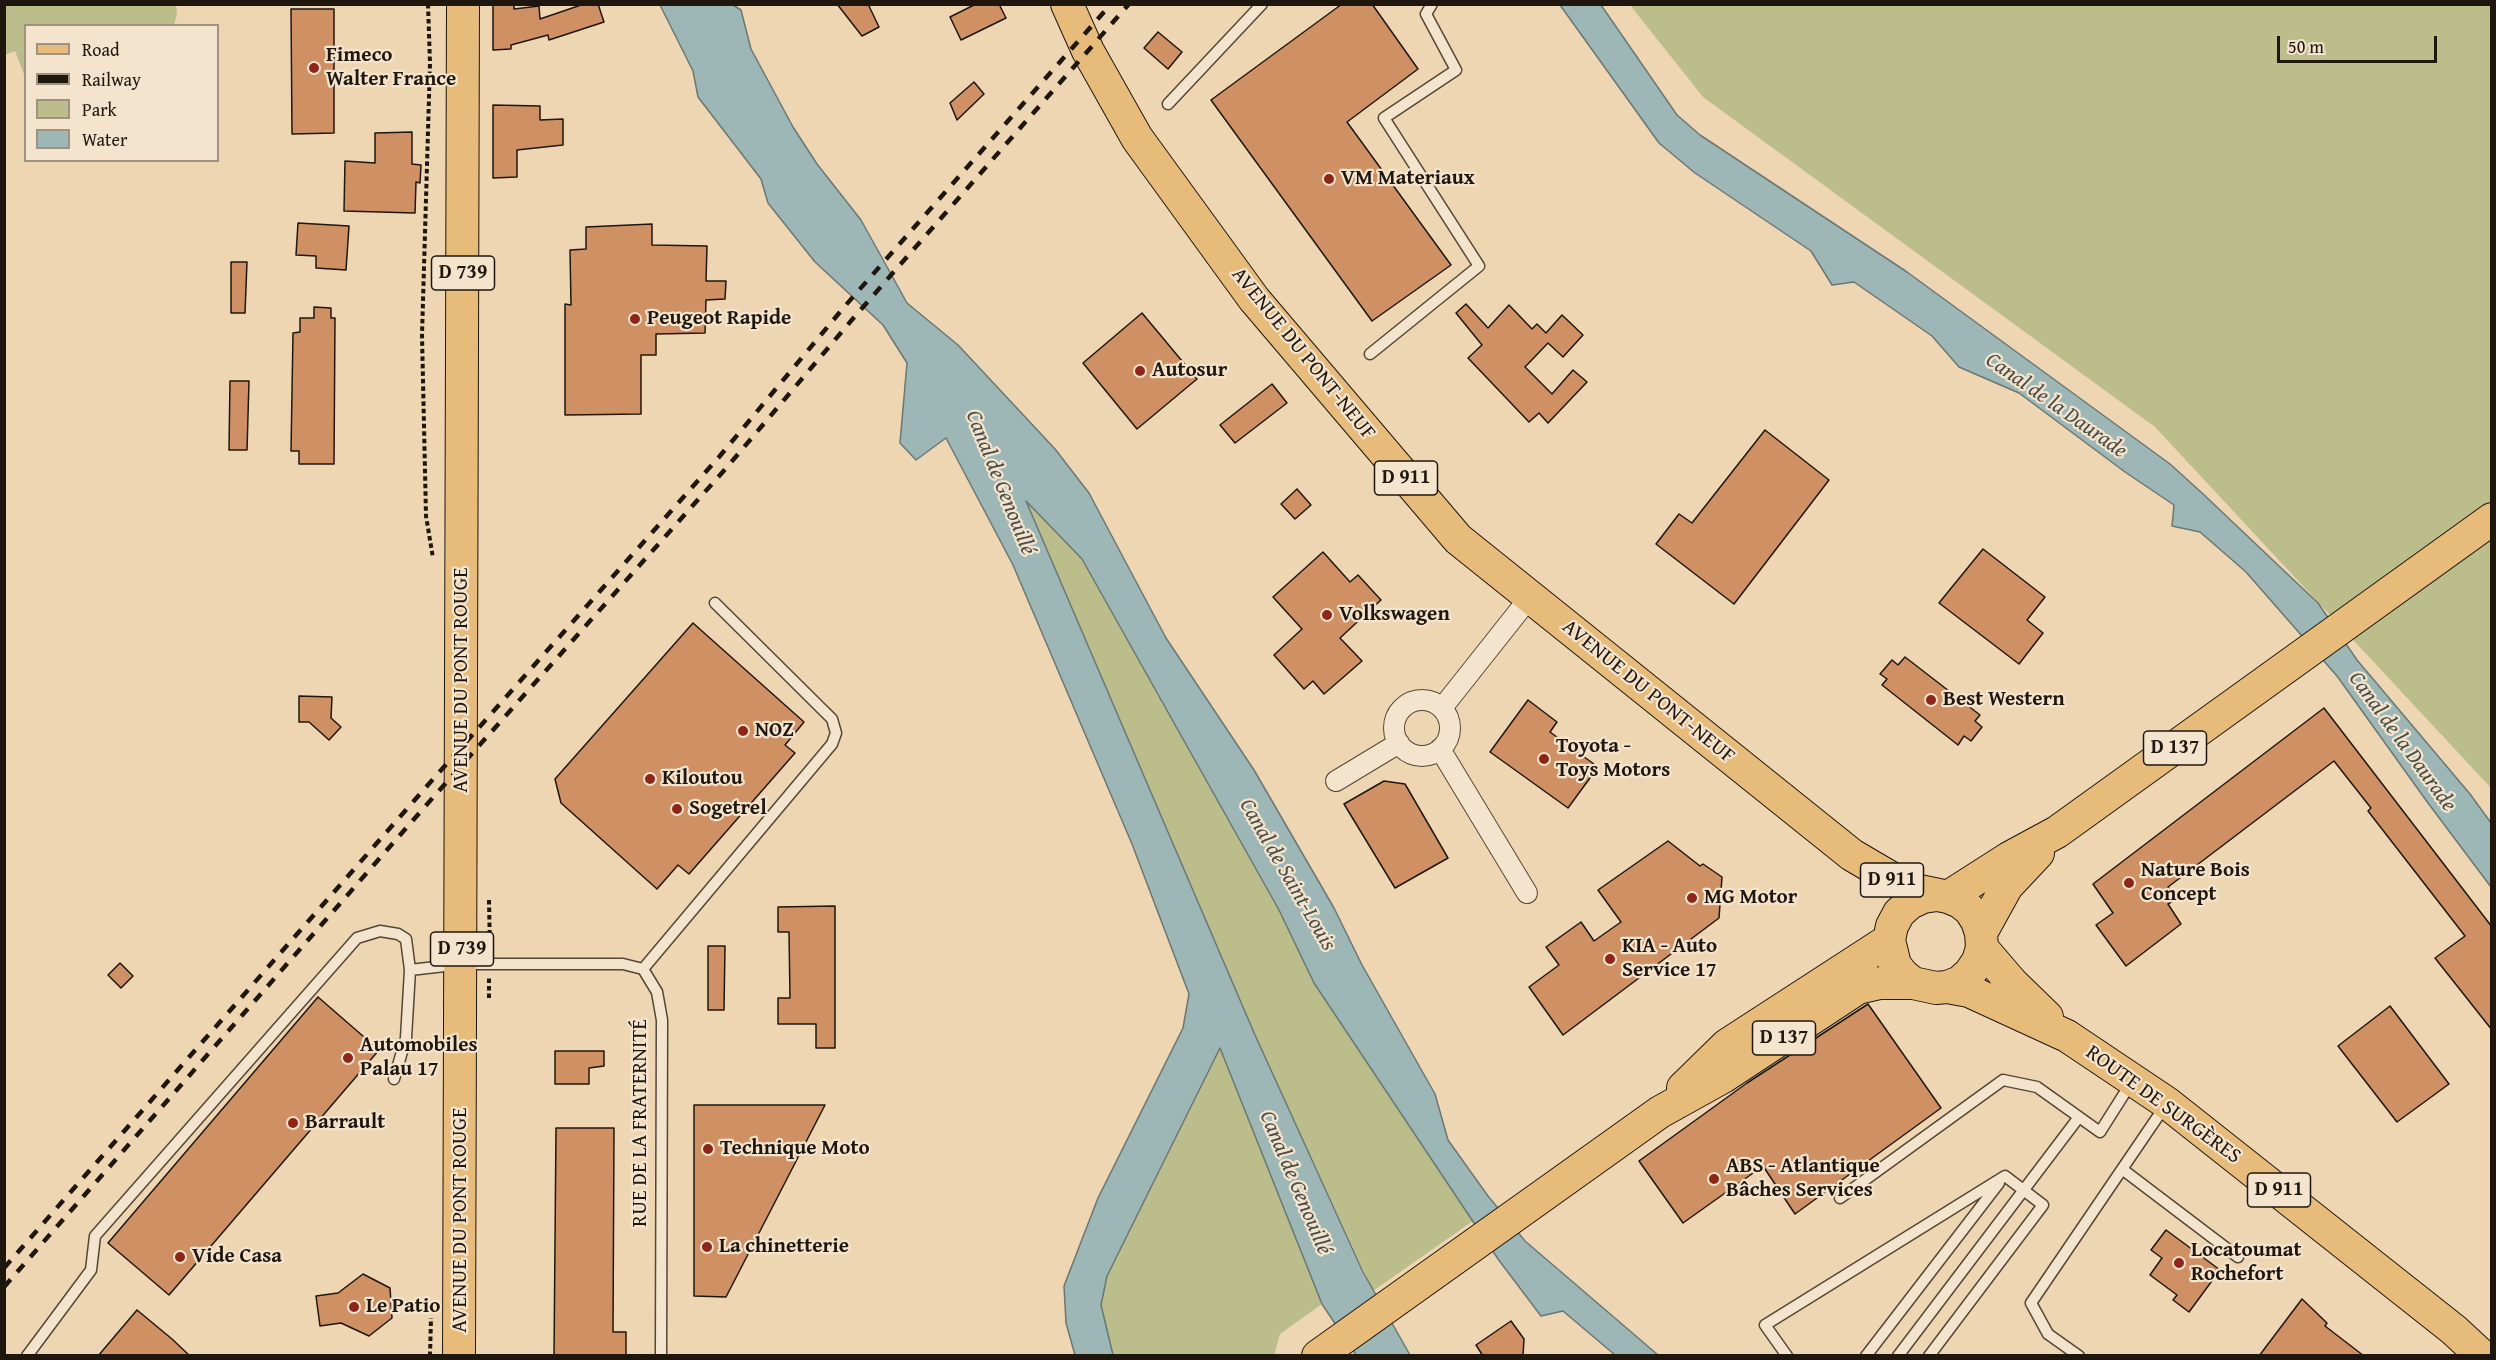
<!DOCTYPE html>
<html>
<head>
<meta charset="utf-8">
<style>
	body { margin:0 }
	#map { position:relative; width:2496px; height:1360px; overflow:hidden; background:#eed6b3; font-family:"Gentium Book Plus",serif }
	canvas { display:block }
	.frame { position:absolute; inset:0; border:6px solid #1f170d; pointer-events:none }
	.legend { position:absolute; left:24px; top:24px; width:195px; height:138px; box-sizing:border-box; background:#f4e4ce; border:2px solid #9f9281; margin:0; padding:8px 10px; list-style:none; font-size:18px; color:#1f170d }
	.legend li { display:flex; align-items:center; gap:12px; height:30px }
	.legend b { width:30px; border:2px solid #9f9281 }
	.scale { position:absolute; left:2277px; top:36px; width:160px; height:27px; box-sizing:border-box; border:3px solid #1f170d; border-top:0; padding-left:8px; font-size:18px; line-height:21px; white-space:nowrap; color:#1f170d; -webkit-text-stroke:4px #f4e4ce; paint-order:stroke }
</style>
</head>
<body>
<div id="map">
<canvas width="2496" height="1360"></canvas>
<div class="frame"></div>
<ul class="legend">
<li><b style="height:8px;background:#e7bb7a"></b>Road</li>
<li><b style="height:8px;background:#1f170d"></b>Railway</li>
<li><b style="height:16px;background:#bbbd8a"></b>Park</li>
<li><b style="height:16px;background:#9cb7b6"></b>Water</li>
</ul>
<div class="scale">50 m</div>
</div>
<script>
const ctx = document.querySelector('canvas').getContext('2d');
ctx.lineJoin = 'round';
function fill(path, color) { ctx.fillStyle = color; ctx.fill(path, 'evenodd'); }
const toPath = rows => new Path2D(rows.map(r => 'M' + r).join(''));
function trace(path, color, width, dash) { ctx.strokeStyle = color; ctx.lineWidth = width; ctx.lineCap = dash ? 'butt' : 'round'; ctx.setLineDash(dash || []); ctx.stroke(path); }
function drawText(font, color, halo, rows, align = 'center') {
  ctx.font = font + ' "Gentium Book Plus",serif'; ctx.lineWidth = 4.5; ctx.setLineDash([]); ctx.textBaseline = 'middle'; ctx.strokeStyle = halo; ctx.fillStyle = color; for (const [text, x, y, turn = 0] of rows) {
    ctx.save(); ctx.translate(x, y); ctx.rotate((+turn || 0) * Math.PI / 180); ctx.textAlign = isNaN(turn) ? turn : align; if (halo) ctx.strokeText(text, 0, 0); ctx.fillText(text, 0, 0); ctx.restore();
  }
}
fill(toPath([
	[5,4,176,5,177,14,174,25,26,26,25,77,15,51,5,55],
	[1630,5,2491,5,2491,788,2155,427,1703,97],
	[1025,499,1082,559,1279,910,1314,983,1473,1221,1373,1291,1255,1035],
	[1220,1048,1322,1304,1280,1334,1274,1356,1113,1355,1101,1305,1107,1276]
]), '#bbbd8a');
const water = toPath([
	[660,5,733,5,741,10,751,49,793,127,817,164,861,220,907,303,958,345,1055,449,1089,493,1166,638,1254,770,1334,908,1362,965,1435,1094,1448,1140,1488,1196,1525,1241,1658,1355,1615,1355,1563,1311,1541,1316,1498,1259,1314,983,1279,910,1082,559,1026,501,1255,1035,1363,1272,1410,1355,1356,1355,1322,1304,1220,1048,1107,1276,1101,1305,1113,1355,1075,1355,1066,1323,1064,1286,1098,1198,1183,1028,1189,994,1132,844,1013,565,946,438,916,460,900,443,907,363,883,325,815,262,768,203,761,179,698,97,693,71,660,5],
	[1560,5,1601,5,1677,115,1700,135,1907,272,2170,464,2202,493,2318,603,2357,660,2470,794,2491,823,2491,887,2428,803,2337,676,2246,572,2200,532,2172,526,2174,505,2125,472,2019,393,1959,367,1932,336,1854,282,1832,285,1811,251,1695,173,1659,143,1560,5]
]);
fill(water, '#9cb7b6');
trace(water, '#6a7772', 1.5);
const building = toPath([
	[493,4,514,4,514,9,539,6,540,19,584,4,598,4,604,22,549,40,548,35,511,45,511,49,493,50,493,4],
	[837,4,868,4,879,27,862,36,837,4],
	[976,4,999,4,1006,18,961,40,950,17,976,4],
	[1342,4,1372,4,1418,69,1347,122,1451,265,1372,321,1211,100,1342,4],
	[291,9,334,9,334,133,292,134,291,9],
	[1158,32,1182,52,1168,69,1144,48,1158,32],
	[974,82,984,94,957,120,950,103,974,82],
	[493,105,540,106,540,120,563,119,563,145,517,150,517,177,493,178,493,105],
	[412,132,412,164,421,165,420,183,416,182,415,213,344,211,345,161,375,163,375,133,412,132],
	[298,223,349,226,346,270,316,268,316,256,296,255,298,223],
	[652,224,652,245,707,246,706,281,726,281,725,299,706,300,705,333,656,334,656,355,641,355,641,414,565,415,565,304,571,305,570,250,586,249,586,227,652,224],
	[231,262,247,262,245,313,231,313,231,262],
	[1466,304,1488,328,1509,305,1532,329,1537,324,1546,333,1562,315,1583,335,1563,357,1548,343,1525,367,1552,394,1573,370,1587,382,1548,423,1539,413,1529,422,1468,358,1482,345,1456,313,1466,304],
	[314,307,331,308,331,318,335,318,334,464,299,464,299,451,291,451,293,333,300,332,300,318,314,318,314,307],
	[1142,313,1197,379,1137,429,1083,363,1142,313],
	[230,381,249,381,247,450,229,450,230,381],
	[1272,384,1287,403,1235,443,1220,425,1272,384],
	[1765,430,1829,480,1734,604,1656,544,1679,514,1692,523,1765,430],
	[1297,489,1311,505,1295,519,1281,504,1297,489],
	[1983,549,2045,597,2027,620,2043,633,2019,664,1939,603,1983,549],
	[1323,552,1350,582,1358,575,1381,600,1340,638,1362,661,1324,694,1313,681,1304,689,1274,655,1302,629,1273,597,1323,552],
	[693,623,804,722,785,745,795,753,689,874,678,865,657,889,561,803,555,779,693,623],
	[1905,657,1980,715,1975,721,1982,727,1971,741,1964,736,1958,745,1882,685,1887,679,1880,674,1892,660,1898,665,1905,657],
	[299,696,332,697,331,718,341,727,329,740,309,722,299,722,299,696],
	[1528,700,1557,722,1550,732,1598,767,1568,808,1490,752,1528,700],
	[2324,708,2492,927,2492,1030,2435,958,2465,936,2368,811,2371,808,2334,761,2168,887,2176,899,2168,904,2181,924,2126,966,2096,925,2113,913,2093,884,2324,708],
	[1384,781,1405,784,1448,858,1395,888,1344,804,1384,781],
	[1668,841,1700,866,1703,864,1722,877,1719,918,1563,1035,1529,987,1559,965,1546,947,1581,922,1594,941,1621,922,1598,890,1668,841],
	[835,906,835,1048,816,1048,816,1024,778,1024,778,998,790,998,789,932,778,932,778,907,835,906],
	[708,946,725,946,724,1010,708,1010,708,946],
	[120,963,133,976,121,988,108,975,120,963],
	[318,997,379,1050,169,1295,108,1243,318,997],
	[1868,1004,1941,1108,1795,1214,1763,1166,1683,1223,1639,1161,1747,1083,1868,1004],
	[2390,1006,2449,1084,2397,1122,2338,1046,2390,1006],
	[555,1051,604,1051,604,1066,589,1068,589,1084,555,1084,555,1051],
	[694,1105,825,1105,726,1297,694,1296,694,1105],
	[556,1128,614,1128,613,1332,626,1332,626,1356,554,1356,556,1128],
	[2166,1230,2220,1270,2189,1312,2173,1300,2177,1295,2150,1275,2162,1258,2151,1250,2166,1230],
	[363,1274,390,1288,392,1318,369,1336,341,1323,320,1326,316,1296,338,1293,363,1274],
	[2302,1299,2327,1323,2325,1326,2364,1356,2259,1356,2302,1299],
	[137,1310,172,1339,190,1356,98,1356,137,1310],
	[1511,1321,1524,1339,1523,1356,1483,1356,1476,1345,1511,1321]
]);
fill(building, '#cf9064');
trace(building, '#1f170d', 1.5);
const lane = toPath([
	[1168,104,1262,4],
	[1370,354,1479,266,1384,118,1456,70,1426,14,1432,4],
	[643,969,832,744,836,733,832,719,715,603],
	[394,1079,406,1038,410,970,462,964,623,964,643,969,657,992,662,1020,661,1356],
	[2122,1169,2238,1257],
	[1840,1198,2003,1080,2037,1087,2100,1132,2131,1083],
	[27,1356,91,1270,95,1236,357,938,380,931,398,934,406,939,410,970],
	[1787,1356,1765,1325,2005,1176,2043,1205,1929,1356],
	[1866,1356,1999,1183],
	[1898,1356,2079,1117],
	[2079,1356,2048,1334,2031,1303,2165,1106]
]);
const street = toPath([
	'1394 728a28 28 0 1 1 56 0a28 28 0 1 1-56 0Z',
	[1442,708,1530,597],
	[1440,749,1527,893],
	[1336,781,1399,743]
]);
const primary = toPath([
	[1067,4,1088,51,1137,138,1254,299,1458,539,1852,855,1910,889,1948,897,1960,902,1970,910,1977,921,1981,933,1982,948,1978,961,1970,973,1960,982,1947,987,1936,988,1913,983,1903,975,1895,965,1889,940,1892,926,1899,913,1910,903,1923,897,1937,895],
	[1948,897,2009,858,2057,832,2492,519],
	[1981,933,2007,886,2038,853],
	[1982,948,2012,983,2047,1017],
	[1947,987,1969,991,2067,1036,2167,1103,2454,1330,2482,1356],
	[1683,1088,1727,1045,1889,940],
	[459,1356,463,4],
	[1318,1356,1660,1112,1723,1077,1858,988,1880,983,1913,983]
]);
trace(lane, '#534736', 13);
trace(street, '#534736', 22);
trace(primary, '#1f170d', 34);
trace(toPath([
	[428,4,430,63,422,335,426,516,433,558],
	[489,900,490,950],
	[489,998,489,978],
	[430,1356,431,1318]
]), '#1f170d', 4, [4.5, 3]);
trace(lane, '#f4e4ce', 10);
trace(street, '#f4e4ce', 20);
trace(primary, '#e7bb7a', 32);
trace(toPath([
	[4,1268,427,786,719,457,845,306,1111,4],
	[4,1287,436,794,728,466,856,315,1129,4]
]), '#1f170d', 4.5, [10, 10]);
for (const [x, y, r, color] of [
	[314,68,6,"#8f2418"],
	[1329,179,6,"#8f2418"],
	[635,319,6,"#8f2418"],
	[1140,371,6,"#8f2418"],
	[1327,615,6,"#8f2418"],
	[1931,700,6,"#8f2418"],
	[743,731,6,"#8f2418"],
	[1544,759,6,"#8f2418"],
	[650,779,6,"#8f2418"],
	[677,809,6,"#8f2418"],
	[2129,883,6,"#8f2418"],
	[1692,898,6,"#8f2418"],
	[1610,959,6,"#8f2418"],
	[348,1058,6,"#8f2418"],
	[293,1123,6,"#8f2418"],
	[708,1149,6,"#8f2418"],
	[1714,1179,6,"#8f2418"],
	[707,1247,6,"#8f2418"],
	[180,1257,6,"#8f2418"],
	[2179,1263,6,"#8f2418"],
	[354,1307,6,"#8f2418"]
]) { const dot = new Path2D(); dot.arc(x, y, r, 0, 2 * Math.PI); ctx.fillStyle = color; ctx.fill(dot); trace(dot, '#f4e4ce', 2); }
for (const [x, y, w] of [
	[463,273,63],
	[1406,478,63],
	[2175,748,63],
	[1892,880,63],
	[462,949,63],
	[1784,1038,63],
	[2279,1190,63]
]) { const box = new Path2D(); box.roundRect(x - w / 2, y - 17, w, 34, 4.5); ctx.fillStyle = '#f4e4ce'; ctx.fill(box); trace(box, '#1f170d', 1.5); }
drawText('bold 20px', '#1f170d', null, [
	["D 739",463,273],
	["D 911",1406,478],
	["D 137",2175,748],
	["D 911",1892,880],
	["D 739",462,949],
	["D 137",1784,1038],
	["D 911",2279,1190]
]);
drawText('bold 21px', '#1f170d', '#f4e4ce', [
	["Fimeco",326,56],
	["Walter France",326,80],
	["VM Materiaux",1341,179],
	["Peugeot Rapide",647,319],
	["Autosur",1152,371],
	["Volkswagen",1339,615],
	["Best Western",1943,700],
	["NOZ",755,731],
	["Toyota -",1556,747],
	["Toys Motors",1556,771],
	["Kiloutou",662,779],
	["Sogetrel",689,809],
	["Nature Bois",2141,871],
	["Concept",2141,895],
	["MG Motor",1704,898],
	["KIA - Auto",1622,947],
	["Service 17",1622,971],
	["Automobiles",360,1046],
	["Palau 17",360,1070],
	["Barrault",305,1123],
	["Technique Moto",720,1149],
	["ABS - Atlantique",1726,1167],
	["Bâches Services",1726,1191],
	["La chinetterie",719,1247],
	["Locatoumat",2191,1251],
	["Rochefort",2191,1275],
	["Vide Casa",192,1257],
	["Le Patio",366,1307]
], 'left');
drawText('21px', '#1f170d', '#f4e4ce', [
	["AVENUE DU PONT-NEUF",1303,354,51],
	["AVENUE DU PONT ROUGE",462,680,-90],
	["AVENUE DU PONT-NEUF",1648,692,39],
	["ROUTE DE SURGÈRES",2163,1105,36],
	["RUE DE LA FRATERNITÉ",641,1123,-90],
	["AVENUE DU PONT ROUGE",461,1220,-90]
]);
drawText('italic 22px', '#4b4f48', '#f4e4ce', [
	["Canal de la Daurade",2056,406,35],
	["Canal de Genouillé",1000,483,68],
	["Canal de la Daurade",2402,742,54],
	["Canal de Saint-Louis",1287,875,60],
	["Canal de Genouillé",1295,1183,67]
]);
</script>
</body>
</html>
